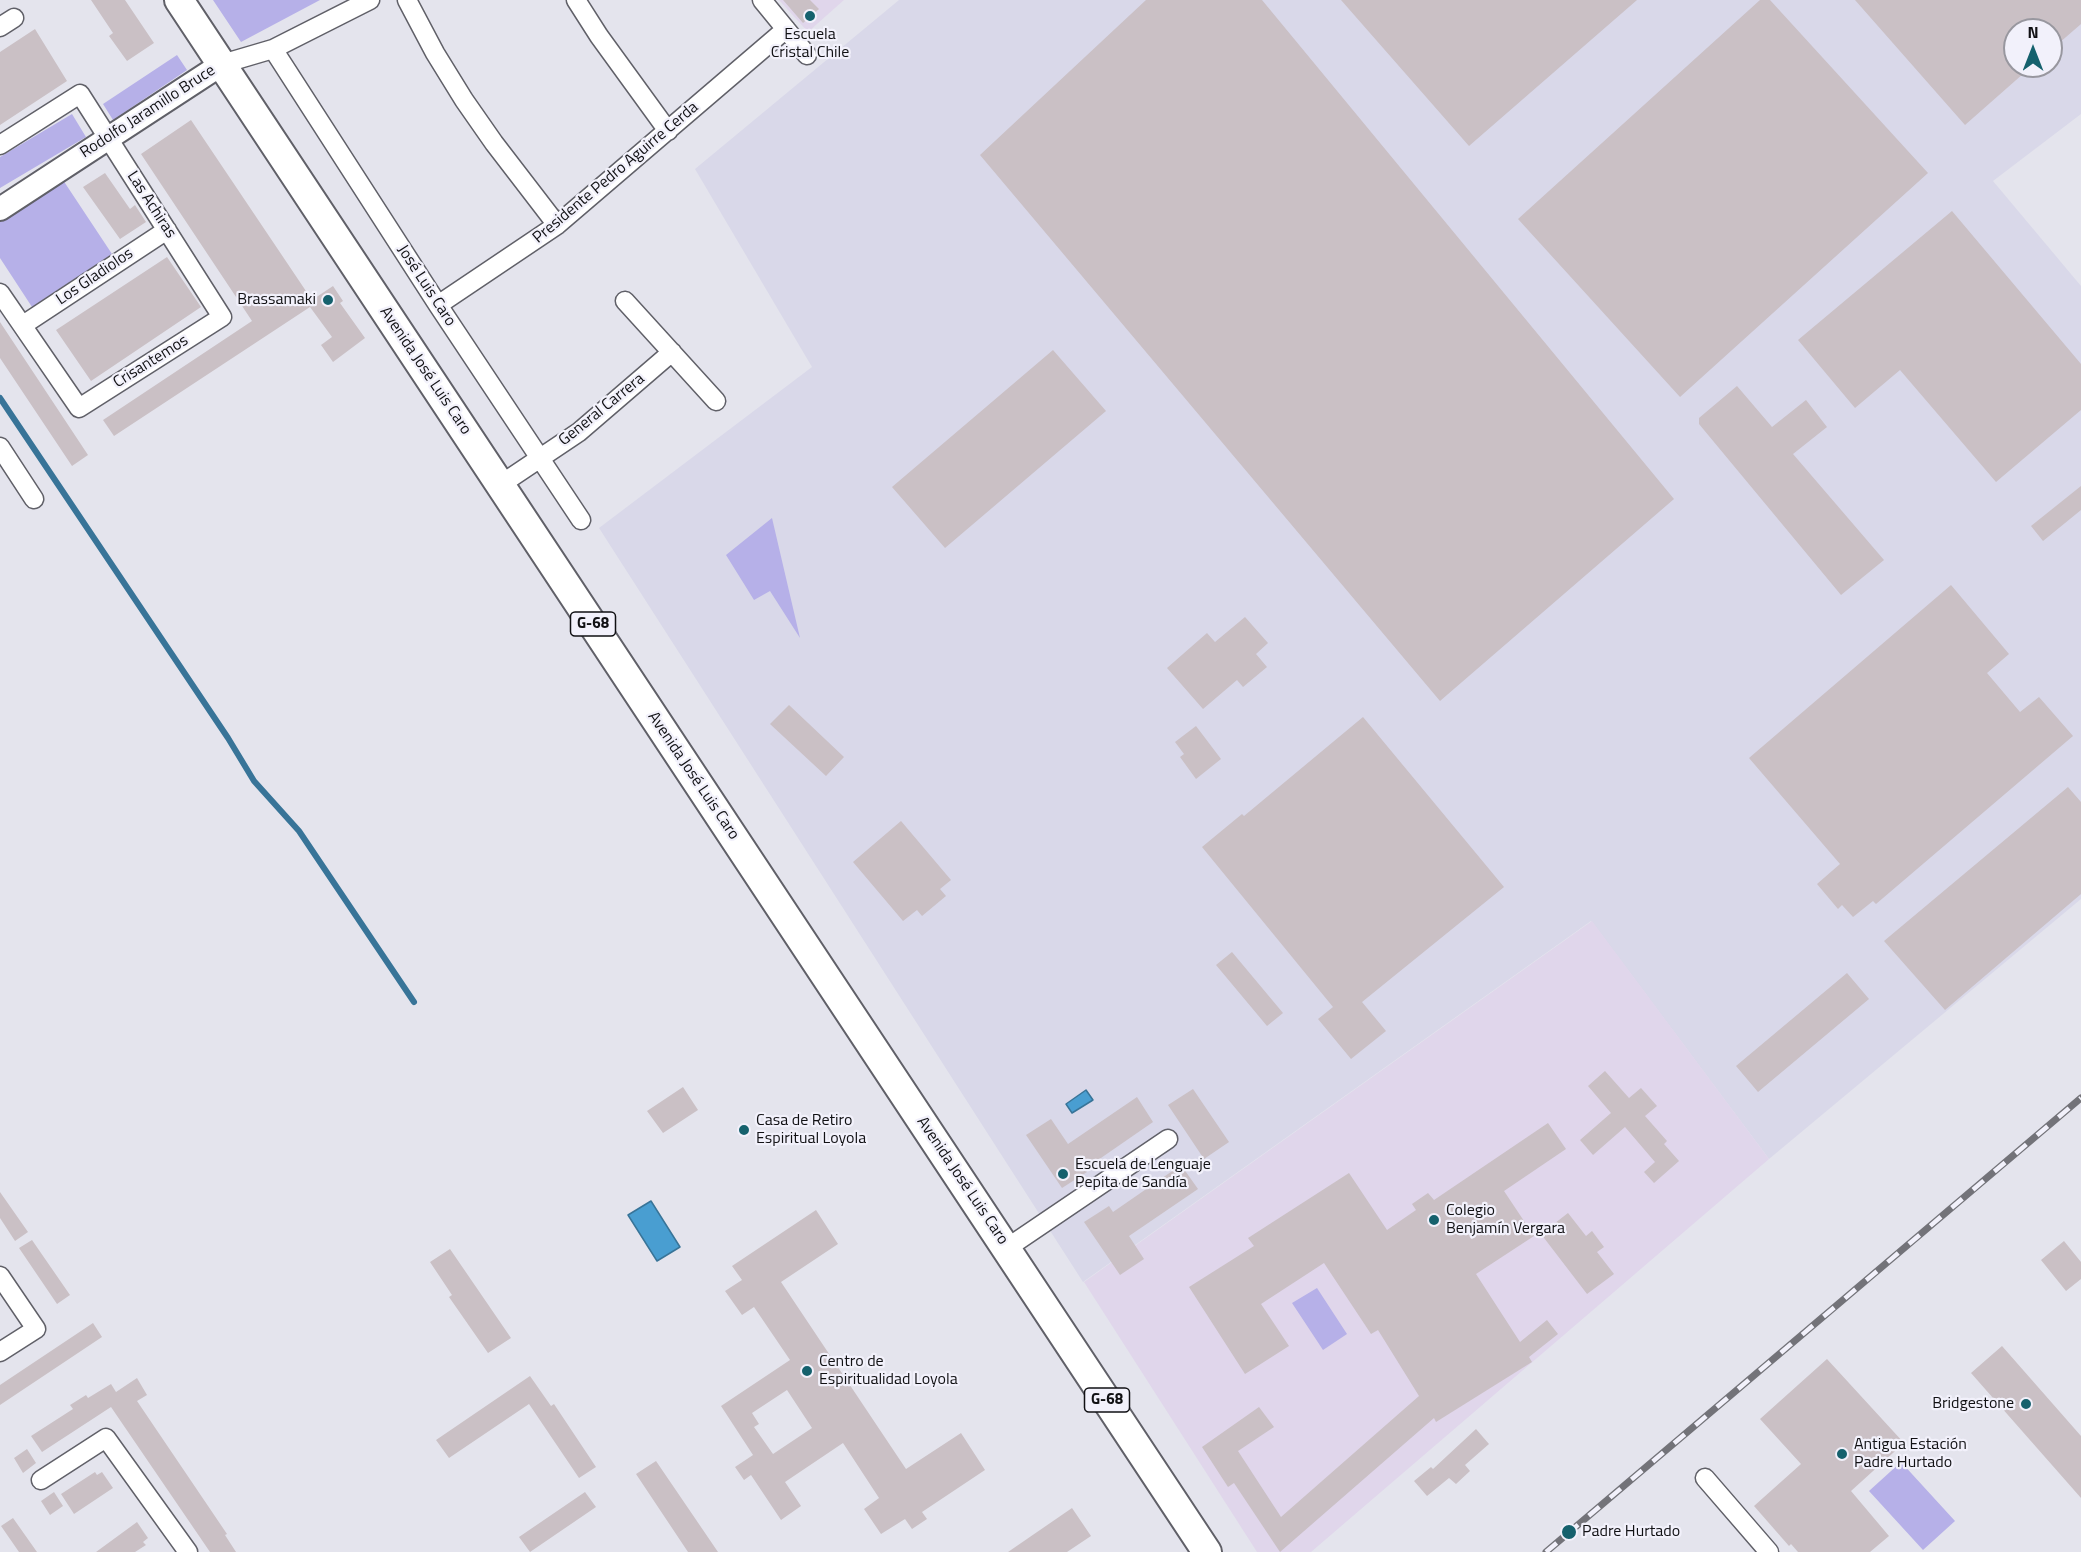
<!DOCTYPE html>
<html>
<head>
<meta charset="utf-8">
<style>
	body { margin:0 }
	#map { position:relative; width:2081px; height:1552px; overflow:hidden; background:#e4e4ed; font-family:"Titillium Web",sans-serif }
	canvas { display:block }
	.north { position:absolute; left:2003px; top:18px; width:60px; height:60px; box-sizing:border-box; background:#f2f1fb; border:2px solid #98979f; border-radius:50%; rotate:0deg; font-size:16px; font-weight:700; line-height:24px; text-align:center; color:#111114 }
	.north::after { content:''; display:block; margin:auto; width:21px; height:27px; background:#15616d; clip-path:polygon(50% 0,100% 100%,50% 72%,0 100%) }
</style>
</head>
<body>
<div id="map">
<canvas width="2081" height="1552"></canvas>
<div class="north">N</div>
</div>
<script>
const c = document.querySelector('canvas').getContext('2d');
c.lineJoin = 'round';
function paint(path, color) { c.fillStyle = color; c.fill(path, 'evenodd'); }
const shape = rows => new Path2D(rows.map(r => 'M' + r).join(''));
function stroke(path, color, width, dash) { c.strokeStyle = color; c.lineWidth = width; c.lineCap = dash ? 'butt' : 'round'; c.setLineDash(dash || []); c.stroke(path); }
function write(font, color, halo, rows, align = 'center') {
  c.font = font + ' "Titillium Web",sans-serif'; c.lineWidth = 4.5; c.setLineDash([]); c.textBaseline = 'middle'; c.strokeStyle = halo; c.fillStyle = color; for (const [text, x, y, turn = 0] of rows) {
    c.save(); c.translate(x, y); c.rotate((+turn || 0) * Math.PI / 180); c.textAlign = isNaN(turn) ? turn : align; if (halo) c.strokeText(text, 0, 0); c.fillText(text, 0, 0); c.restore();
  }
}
const built = shape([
	[899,0,2081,0,2081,114,1993,181,2081,286,2081,899,1769,1159,1591,921,1083,1282,599,528,812,367,695,169],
	[2015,30,2051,30,2051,66,2015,66]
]);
const education = shape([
	[779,0,844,0,808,32],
	[1592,921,1769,1159,1311,1552,1257,1552,1084,1282]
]);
const green = shape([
	[213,0,320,0,241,42],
	[177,55,187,70,113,120,103,104],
	[72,114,86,137,0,188,0,157],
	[61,177,112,254,32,307,0,258,0,216],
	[772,518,800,638,770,591,754,600,726,555],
	[1317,1288,1347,1334,1323,1350,1292,1303],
	[1901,1462,1955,1521,1923,1550,1869,1491]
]);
const water = shape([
	[1086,1090,1093,1100,1072,1113,1066,1104,1086,1090],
	[651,1201,680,1247,657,1261,628,1215,651,1201]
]);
const stream = shape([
	[0,398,228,738,254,781,299,831,414,1002]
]);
const building = shape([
	[91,0,125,0,154,43,127,61,109,36,113,33],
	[783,0,810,0,819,9,803,23],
	[1146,0,1262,0,1674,499,1440,701,980,155],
	[1341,0,1637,0,1469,146],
	[1760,0,1770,0,1928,173,1680,397,1518,219],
	[1855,0,2081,0,2081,24,2051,50,2051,30,2015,30,2015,66,2032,66,1965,125],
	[35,29,67,81,0,125,0,52],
	[191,120,312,300,333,286,343,301,340,303,365,338,333,362,321,345,332,337,310,307,114,436,103,420,252,321,141,154],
	[105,173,130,209,135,205,146,222,120,239,83,187],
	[1952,211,2081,364,2081,410,1996,482,1900,370,1855,408,1798,340],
	[167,257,201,307,91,381,56,330],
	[0,322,88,455,72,466,0,358],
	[1053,350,1106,411,945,548,892,487],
	[1737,386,1772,427,1806,400,1827,427,1793,454,1884,560,1841,595,1699,424,1699,418],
	[2081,486,2081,510,2043,541,2031,526],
	[1951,585,2009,654,1987,673,2020,712,2039,697,2073,736,1876,904,1873,901,1853,917,1842,905,1838,909,1817,884,1840,864,1749,758],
	[1245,617,1268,643,1256,654,1267,667,1243,687,1237,680,1203,709,1167,668,1207,633,1215,642],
	[789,705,844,757,826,776,770,724],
	[1363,717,1504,887,1362,1002,1386,1031,1351,1059,1318,1019,1333,1007,1202,847,1242,814,1244,816],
	[1196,726,1221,759,1196,779,1180,757,1184,754,1175,742],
	[2068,787,2081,802,2081,894,1945,1010,1884,941],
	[901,821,951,880,940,889,946,896,922,916,917,910,903,921,853,862],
	[1232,952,1283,1013,1267,1026,1216,965],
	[1847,973,1869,999,1758,1092,1736,1066],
	[1605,1071,1629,1098,1641,1088,1657,1106,1645,1116,1667,1141,1664,1144,1679,1161,1654,1183,1644,1172,1655,1162,1625,1127,1593,1155,1580,1140,1611,1113,1588,1086],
	[683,1087,698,1110,663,1133,647,1111],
	[1193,1089,1229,1142,1204,1159,1168,1105],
	[1137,1097,1153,1122,1085,1169,1087,1172,1062,1188,1026,1135,1051,1119,1068,1144],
	[1548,1123,1566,1149,1504,1191,1534,1236,1476,1274,1520,1342,1547,1320,1558,1334,1529,1357,1532,1362,1436,1422,1434,1418,1280,1552,1234,1483,1228,1487,1202,1447,1259,1407,1274,1427,1238,1451,1281,1517,1419,1396,1378,1330,1371,1334,1324,1263,1261,1304,1289,1346,1245,1374,1189,1287,1254,1246,1248,1238,1349,1173,1387,1230,1416,1210,1412,1204,1428,1193,1434,1200],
	[1181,1165,1198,1189,1129,1236,1144,1259,1120,1275,1084,1222,1109,1206,1113,1212],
	[0,1192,28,1232,15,1241,0,1218],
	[816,1210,838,1244,781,1282,906,1469,961,1433,985,1470,922,1512,927,1519,912,1529,905,1519,881,1534,864,1509,879,1498,843,1443,785,1482,801,1506,781,1520,751,1475,744,1480,735,1467,753,1455,721,1406,790,1360,754,1307,742,1315,725,1291,742,1280,732,1266],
	[787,1390,812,1428,773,1454,754,1427,759,1424,752,1413],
	[1568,1213,1586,1236,1592,1231,1604,1247,1597,1252,1614,1274,1587,1294,1541,1234],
	[32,1240,70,1295,57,1304,19,1248],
	[2064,1241,2081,1262,2081,1279,2066,1291,2041,1260],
	[450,1249,511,1338,488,1353,449,1297,452,1295,430,1262],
	[93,1323,102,1337,0,1405,0,1385],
	[2002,1346,2081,1436,2081,1498,1971,1373],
	[1827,1359,1904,1443,1851,1491,1889,1536,1870,1552,1798,1552,1791,1544,1789,1546,1754,1506,1801,1464,1760,1419],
	[530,1376,551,1406,554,1404,596,1467,579,1478,529,1404,449,1458,436,1440],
	[137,1378,147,1395,137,1401,227,1534,225,1535,236,1552,210,1552,111,1407,42,1452,31,1436,73,1409,70,1405,86,1395,88,1398,111,1384,116,1392],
	[1476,1429,1489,1444,1465,1465,1470,1471,1456,1484,1449,1478,1427,1496,1414,1481,1431,1467,1433,1469],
	[27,1449,36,1463,23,1473,14,1458],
	[656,1461,718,1552,688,1552,636,1474],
	[95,1472,97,1475,102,1472,113,1488,74,1514,61,1494],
	[54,1492,63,1506,50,1515,41,1501],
	[585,1492,596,1507,530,1552,519,1537],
	[1072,1508,1091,1536,1067,1552,1008,1552],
	[13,1518,37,1552,19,1552,1,1526],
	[137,1522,148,1538,143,1542,146,1545,135,1552,96,1552]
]);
const minor = shape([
	[407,0,435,53,464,100,494,143,557,225],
	[576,0,599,36,668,131],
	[762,0,807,55],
	[0,27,14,18],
	[273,49,438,305,581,520],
	[222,64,273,49,370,0],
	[0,145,80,94,222,317,79,408,0,293],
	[625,301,716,401],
	[438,305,557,225,786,29],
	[23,325,167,230],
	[0,447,34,499],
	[500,485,579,432,672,352],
	[1007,1248,1168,1139],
	[0,1276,36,1329,0,1352],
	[1705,1478,1769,1552],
	[41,1480,106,1438,188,1552]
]);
const tertiary = shape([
	[0,209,222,64]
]);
const primary = shape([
	[179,0,1207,1552]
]);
const rail = shape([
	[1546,1552,2081,1098]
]);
const markers = [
	[810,16,6,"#15616d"],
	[328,300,6,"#15616d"],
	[744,1130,6,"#15616d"],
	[1063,1174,6,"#15616d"],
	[1434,1220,6,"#15616d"],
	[807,1371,6,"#15616d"],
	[2026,1404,6,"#15616d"],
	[1842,1454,6,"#15616d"],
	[1569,1532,8,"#15616d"]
];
const shields = [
	[593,624,45],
	[1107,1400,45]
];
const shieldNames = [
	["G-68",593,624],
	["G-68",1107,1400]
];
const poiNames = [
	["Escuela",810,35,"center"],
	["Cristal Chile",810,53,"center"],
	["Brassamaki",316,300,"right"],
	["Casa de Retiro",756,1121],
	["Espiritual Loyola",756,1139],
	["Escuela de Lenguaje",1075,1165],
	["Pepita de Sandía",1075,1183],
	["Colegio",1446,1211],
	["Benjamín Vergara",1446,1229],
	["Centro de",819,1362],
	["Espiritualidad Loyola",819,1380],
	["Bridgestone",2014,1404,"right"],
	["Antigua Estación",1854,1445],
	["Padre Hurtado",1854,1463],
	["Padre Hurtado",1582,1532]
];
const streetNames = [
	["Rodolfo Jaramillo Bruce",148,112,-33],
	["Presidente Pedro Aguirre Cerda",616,173,-40],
	["Las Achiras",151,205,57],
	["Los Gladiolos",95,277,-34],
	["José Luis Caro",426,286,57],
	["Crisantemos",151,362,-32],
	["Avenida José Luis Caro",425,371,56],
	["General Carrera",602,410,-39],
	["Avenida José Luis Caro",693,776,56],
	["Avenida José Luis Caro",962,1181,56]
];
paint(built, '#d9d8e9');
paint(education, '#e0d6eb');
paint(green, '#b6b0e8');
paint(water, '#499ed1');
stroke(water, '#387498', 1.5);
stroke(stream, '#387498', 6);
paint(building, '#cac0c5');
stroke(minor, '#606068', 21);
stroke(tertiary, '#606068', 26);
stroke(primary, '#606068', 32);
stroke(minor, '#fff', 18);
stroke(tertiary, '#fff', 22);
stroke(primary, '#fff', 28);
stroke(rail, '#737379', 7);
stroke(rail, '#f2f1fb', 4.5, [14]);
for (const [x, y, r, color] of markers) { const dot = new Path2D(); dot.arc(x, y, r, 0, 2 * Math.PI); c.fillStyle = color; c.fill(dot); stroke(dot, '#f2f1fb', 2); }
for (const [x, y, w] of shields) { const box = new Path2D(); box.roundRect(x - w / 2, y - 12, w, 24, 4.5); c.fillStyle = '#f2f1fb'; c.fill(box); stroke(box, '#111114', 1.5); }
write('bold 15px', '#111114', null, shieldNames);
write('16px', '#111114', '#f2f1fb', poiNames, 'left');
write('16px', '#111114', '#f2f1fb', streetNames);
</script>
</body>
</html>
